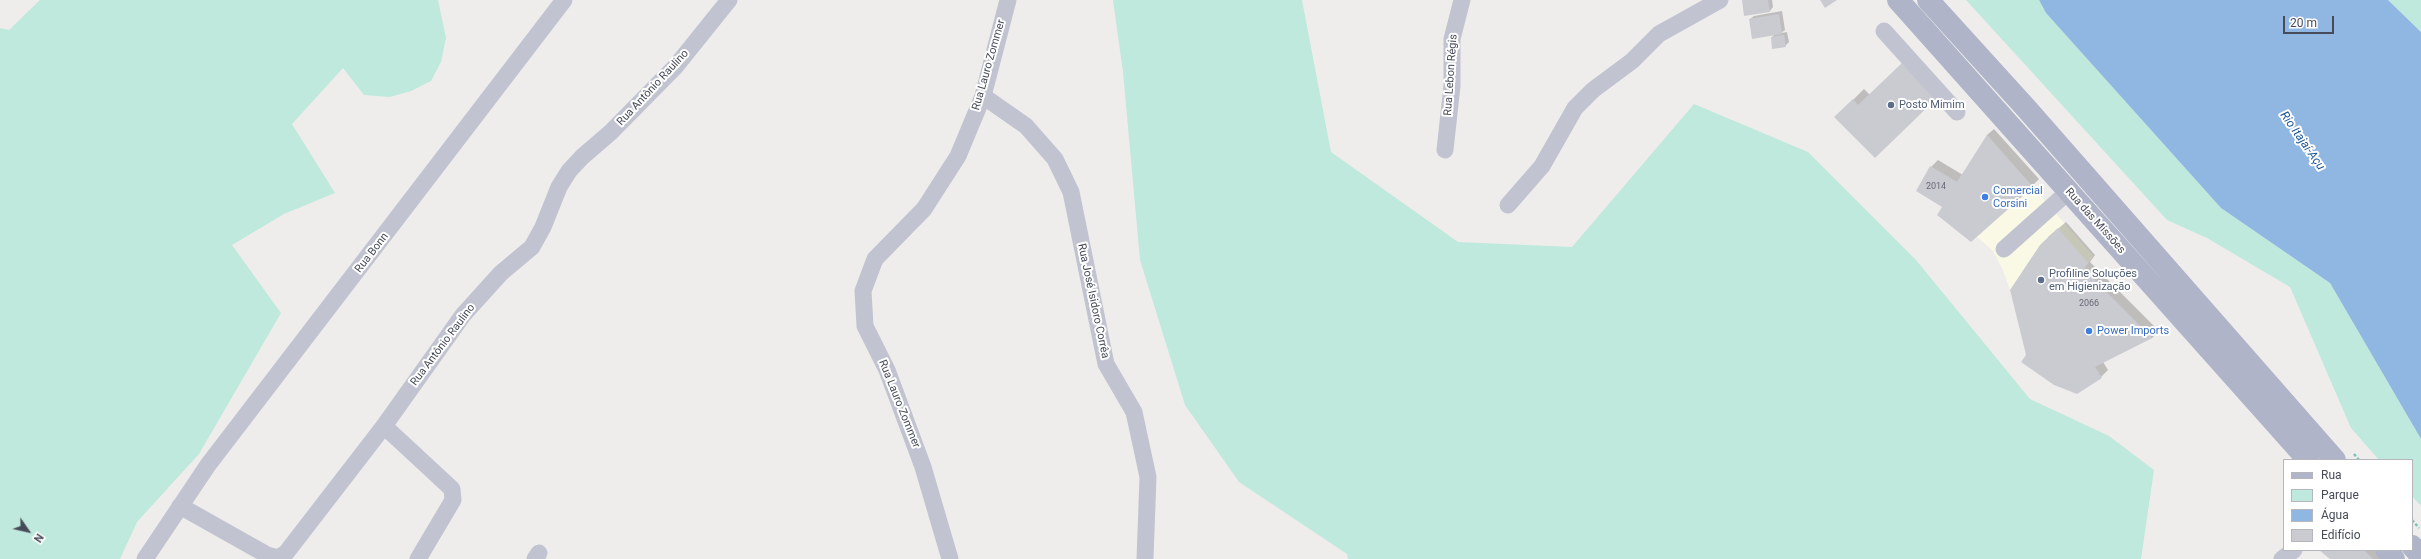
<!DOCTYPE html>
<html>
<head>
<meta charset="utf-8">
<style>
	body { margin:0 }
	#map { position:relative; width:2421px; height:559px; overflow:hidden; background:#efedec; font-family:Roboto,sans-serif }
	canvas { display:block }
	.legend { position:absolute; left:2283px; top:459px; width:130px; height:92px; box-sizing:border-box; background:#fff; border:1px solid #b5b7bc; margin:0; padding:5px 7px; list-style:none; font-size:12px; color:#474a58 }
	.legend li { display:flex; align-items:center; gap:8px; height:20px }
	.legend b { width:20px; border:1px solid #b5b7bc }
	.north { position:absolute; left:8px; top:511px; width:40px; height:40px; -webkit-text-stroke:3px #fff; paint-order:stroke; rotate:124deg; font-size:11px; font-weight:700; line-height:16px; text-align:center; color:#474a58 }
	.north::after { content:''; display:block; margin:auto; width:14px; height:18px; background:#474a58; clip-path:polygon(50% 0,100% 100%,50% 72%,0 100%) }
	.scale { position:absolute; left:2283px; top:16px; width:51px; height:18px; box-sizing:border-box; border:2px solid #474a58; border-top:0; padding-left:5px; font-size:12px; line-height:14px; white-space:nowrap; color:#474a58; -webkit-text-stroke:3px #fff; paint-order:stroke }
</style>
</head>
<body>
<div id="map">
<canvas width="2421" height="559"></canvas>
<ul class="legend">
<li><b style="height:5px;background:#afb4c9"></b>Rua</li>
<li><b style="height:11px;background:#bee9dc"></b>Parque</li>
<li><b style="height:11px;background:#90b7e2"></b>Água</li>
<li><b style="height:11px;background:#cacbd1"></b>Edifício</li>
</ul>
<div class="north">N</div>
<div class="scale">20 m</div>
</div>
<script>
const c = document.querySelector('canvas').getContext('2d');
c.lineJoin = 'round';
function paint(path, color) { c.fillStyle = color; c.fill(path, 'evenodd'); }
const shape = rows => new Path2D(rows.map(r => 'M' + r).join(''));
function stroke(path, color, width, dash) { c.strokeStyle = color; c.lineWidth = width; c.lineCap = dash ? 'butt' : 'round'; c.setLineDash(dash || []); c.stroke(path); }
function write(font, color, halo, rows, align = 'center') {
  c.font = font + ' Roboto,sans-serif'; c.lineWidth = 4; c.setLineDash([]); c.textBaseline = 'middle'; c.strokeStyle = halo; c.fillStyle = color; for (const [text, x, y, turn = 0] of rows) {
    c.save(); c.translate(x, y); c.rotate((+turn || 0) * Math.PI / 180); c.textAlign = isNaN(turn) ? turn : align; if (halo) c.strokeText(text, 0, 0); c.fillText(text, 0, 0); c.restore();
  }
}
const commercial = shape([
	[2033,187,2093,256,2026,355,2010,290,2003,270,1993,251,1977,237]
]);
const green = shape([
	[40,0,438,0,446,38,441,62,431,81,411,91,390,97,364,95,343,68,292,124,335,193,284,214,232,245,281,313,199,454,137,522,120,559,0,559,0,28,9,30],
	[1113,0,1302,0,1331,152,1458,242,1572,247,1694,104,1808,152,1916,260,2030,399,2109,436,2154,470,2141,559,1348,559,1347,554,1239,482,1185,405,1140,260,1123,72],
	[1966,0,2039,0,2046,13,2221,208,2330,283,2421,439,2421,506,2412,496,2412,460,2379,460,2351,428,2290,287,2207,238,2167,220],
	[2388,0,2421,0,2421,32]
]);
const water = shape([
	[2039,0,2388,0,2421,32,2421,439,2330,283,2221,208,2046,13]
]);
const shadow = shape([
	[1743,0,1772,0,1773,7,1770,11],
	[1782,11,1785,30,1781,33,1787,32,1789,42,1785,46,1772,37,1775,34,1750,19,1754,16],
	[1864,89,1870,95,1875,157,1836,117],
	[1994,129,2039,179,2032,186,1944,207,1931,167,1938,160,1963,175,1987,135],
	[2066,222,2095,255,2090,262,2159,331,2152,338,2103,362,2108,370,2101,377,2027,355,2048,237],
	[2320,550,2378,550,2387,559,2332,559]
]);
const building = shape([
	[1742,0,1768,0,1770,12,1744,16],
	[1820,0,1837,0,1825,8],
	[1779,14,1782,34,1752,39,1749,19],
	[1784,35,1786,47,1772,49,1771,37],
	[1902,63,1936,99,1875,158,1834,117,1853,99,1858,105],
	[1987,135,2033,187,1971,242,1937,215,1942,207,1916,191,1930,166,1957,182],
	[2058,228,2088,263,2084,269,2152,338,2095,367,2102,378,2077,394,2054,385,2021,362,2026,355,2010,290,2040,245],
	[2319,550,2364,550,2373,559,2330,559]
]);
const path = shape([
	[2354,454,2359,460],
	[2412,520,2419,528]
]);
const minor = shape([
	[1884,31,1957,112],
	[983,96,1026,126,1055,159,1071,192,1106,364,1134,412,1148,477,1145,559],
	[1445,150,1452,86,1452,39,1462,0],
	[1508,205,1542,166,1575,108,1593,90,1632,61,1659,34,1720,0],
	[2004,249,2069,191],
	[384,426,452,489,453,500,418,559],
	[180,506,267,555,278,558,286,553,384,426,463,315,501,273,532,247,543,227,559,187,569,171,582,157,611,132,676,66,729,0],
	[145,559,208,465,564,0],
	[535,559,539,553],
	[950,559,923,467,887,370,865,326,863,291,875,259,924,209,958,156,983,96,1008,0],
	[2282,559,2294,550]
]);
const major = shape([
	[1898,0,2308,460],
	[1928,0,2026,108,2335,460],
	[2412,546,2421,556],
	[2386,550,2394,559]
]);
const markers = [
	[1891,105,4,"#5c6f8a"],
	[1985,197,4,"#3f7fe0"],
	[2041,280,4,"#5c6f8a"],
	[2089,331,4,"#3f7fe0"]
];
const numberNames = [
	["2014",1936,187],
	["2066",2089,304]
];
const streetNames = [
	["Rua Lauro Zommer",989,65,-74],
	["Rua Lebon Régis",1451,75,-86],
	["Rua Antônio Raulino",653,88,-47],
	["Rua das Missões",2095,221,48],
	["Rua Bonn",372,253,-52],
	["Rua José Isidoro Corrêa",1093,301,78],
	["Rua Antônio Raulino",443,345,-53],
	["Rua Lauro Zommer",899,404,68]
];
const serviceNames = [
	["Posto Mimim",1899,105],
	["Profiline Soluções",2049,274],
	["em Higienização",2049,287]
];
const shopNames = [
	["Comercial",1993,191],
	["Corsini",1993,204],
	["Power Imports",2097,331]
];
const waterNames = [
	["Rio Itajaí-Açu",2302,141,55]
];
paint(commercial, '#f9f9e6');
paint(green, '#bee9dc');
paint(water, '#90b7e2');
paint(shadow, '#0003');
paint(building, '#cacbd1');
stroke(path, '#7ac3b6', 2.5, [3, 2]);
stroke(minor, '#c1c4d0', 17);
stroke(major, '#afb4c9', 22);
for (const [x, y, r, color] of markers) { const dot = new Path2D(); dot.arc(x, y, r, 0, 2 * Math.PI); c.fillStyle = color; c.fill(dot); stroke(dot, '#fff', 1.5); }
write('9px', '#686a76', null, numberNames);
write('11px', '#474a58', '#fff', streetNames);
write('11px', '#4e5e75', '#fff', serviceNames, 'left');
write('11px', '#366cbe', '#fff', shopNames, 'left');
write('italic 12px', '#1b5697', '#fff', waterNames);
</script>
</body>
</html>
